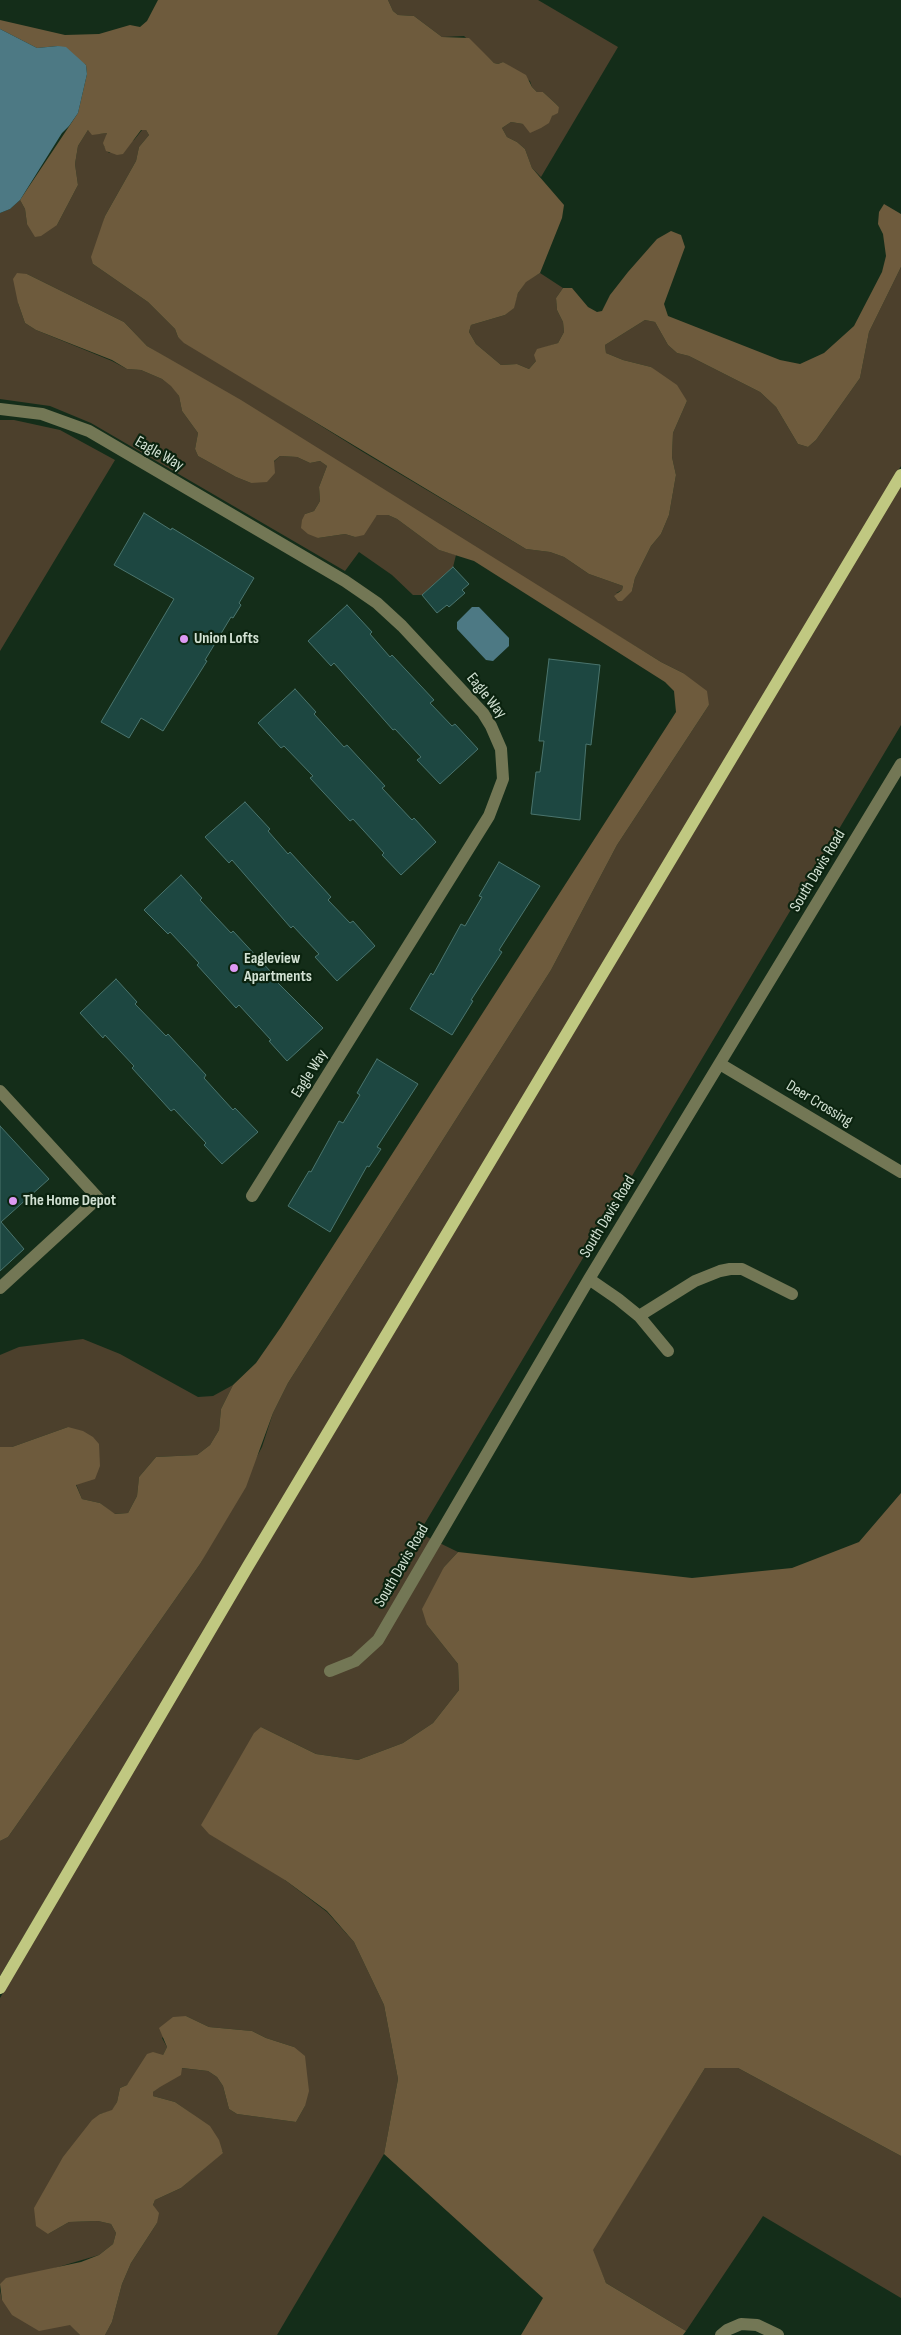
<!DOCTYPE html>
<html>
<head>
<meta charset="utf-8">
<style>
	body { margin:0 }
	canvas { display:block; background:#142d19 }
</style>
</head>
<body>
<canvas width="901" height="2335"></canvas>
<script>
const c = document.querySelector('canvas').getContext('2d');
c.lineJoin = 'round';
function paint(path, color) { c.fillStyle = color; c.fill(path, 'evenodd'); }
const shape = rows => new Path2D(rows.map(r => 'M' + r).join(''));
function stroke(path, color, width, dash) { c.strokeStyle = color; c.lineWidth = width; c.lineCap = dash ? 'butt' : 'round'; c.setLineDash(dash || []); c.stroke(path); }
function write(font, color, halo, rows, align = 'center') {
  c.font = font + ' "Sofia Sans Condensed",sans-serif'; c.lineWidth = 4.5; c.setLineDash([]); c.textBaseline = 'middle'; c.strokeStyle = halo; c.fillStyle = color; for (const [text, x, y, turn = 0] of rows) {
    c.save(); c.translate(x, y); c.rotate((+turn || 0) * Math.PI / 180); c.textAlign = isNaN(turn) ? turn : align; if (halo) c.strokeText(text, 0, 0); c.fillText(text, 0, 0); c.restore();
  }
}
const green = shape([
	[388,0,538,0,618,47,541,177,532,168,525,149,517,142,507,137,502,128,511,122,523,124,552,116,559,107,555,103,543,92,537,92,532,87,530,81,503,62,498,64,494,63,464,36,442,37,414,16,398,15,393,11],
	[88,130,98,134,107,133,104,146,109,153,134,140,142,130,146,130,149,135,139,147,136,161,105,216,93,264,148,302,175,329,178,337,363,452,526,549,550,552,564,557,589,574,623,586,622,590,616,593,632,591,635,578,651,546,661,534,669,515,676,475,672,457,673,433,687,401,651,367,623,360,606,353,605,345,645,320,655,322,668,345,677,353,689,356,760,392,776,407,798,444,808,447,816,440,860,378,869,332,901,267,901,466,0,1976,0,1841,8,1837,200,1564,262,1447,273,1413,288,1383,551,970,617,845,709,705,683,673,661,662,147,346,124,322,27,274,18,303,25,323,36,330,112,361,127,369,141,370,162,379,172,386,179,396,182,411,198,433,195,449,198,456,236,477,251,483,280,456,297,457,310,463,320,461,327,466,319,487,320,501,314,511,305,514,318,538,345,534,355,537,377,515,388,515,397,519,439,550,456,555,453,567,422,595,413,595,392,575,359,552,345,571,91,423,50,406,0,399,0,213,10,209,20,200,25,209,27,224,57,225,78,185,75,164,78,146],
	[540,273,563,288,556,298,557,310,563,322,564,332,558,343,537,350,536,361,529,369,517,364,501,365,476,344,469,332,471,325,505,315,513,308,518,293,526,281],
	[0,420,14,420,60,430,115,460,0,651],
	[901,484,901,725,419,1533,458,1552,444,1567,427,1625,458,1664,459,1690,433,1723,403,1743,358,1760,316,1754,261,1727,285,1880,327,1912,354,1942,384,2005,398,2079,384,2154,277,2335,105,2335,112,2322,122,2284,131,2263,157,2223,153,2205,155,2200,181,2188,223,2152,192,2114,175,2102,153,2096,153,2092,181,2068,208,2071,217,2077,223,2086,229,2109,237,2114,296,2122,305,2106,294,2047,266,2038,252,2031,209,2027,186,2016,162,2038,167,2047,163,2055,127,2085,120,2088,117,2102,112,2111,100,2114,48,2234,69,2222,98,2221,111,2224,116,2233,113,2244,99,2255,0,2284,0,1998,222,1620],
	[83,1339,120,1354,198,1397,213,1396,233,1385,221,1409,219,1430,210,1445,197,1455,156,1457,139,1477,137,1496,128,1513,114,1514,100,1503,82,1499,76,1484,68,1427,12,1447,0,1447,0,1355,19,1347],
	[705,2068,738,2068,901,2156,901,2298,763,2216,686,2331,606,2283,592,2250],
	[0,2290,2,2300,70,2324,80,2335,0,2335]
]);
const forest = shape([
	[158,0,388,0,393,11,398,15,414,16,442,37,469,38,494,63,498,64,503,62,526,75,532,87,537,92,543,92,555,103,559,107,558,113,552,116,549,123,541,128,530,133,523,124,511,122,502,128,507,137,517,142,525,149,532,168,564,205,562,218,540,273,526,282,518,293,514,308,505,315,471,325,469,332,476,344,501,365,517,364,529,369,536,361,534,355,537,349,558,343,564,332,563,322,557,310,556,298,563,288,572,288,588,307,597,312,602,311,610,295,628,272,657,239,671,231,681,235,685,247,664,304,668,316,780,360,800,364,824,353,854,326,882,272,886,256,883,234,878,224,879,212,884,204,901,214,901,267,869,332,860,378,816,440,808,447,798,444,776,407,760,392,689,356,677,353,668,345,655,322,645,320,605,345,606,353,623,360,651,367,677,385,687,401,673,433,672,457,676,475,669,515,661,534,651,546,635,578,632,591,622,601,618,601,614,596,622,590,623,586,589,574,564,557,550,552,526,549,184,343,178,337,175,329,148,302,93,264,91,257,105,216,136,161,139,147,149,135,146,130,141,130,123,154,117,155,106,151,103,143,107,133,92,135,88,130,78,146,75,164,78,185,57,225,41,236,35,237,27,224,25,209,20,200,78,113,87,74,86,65,58,46,37,48,0,29,0,20,65,35,99,34,130,25,140,27,147,21],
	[17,273,27,274,124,322,147,346,241,400,661,662,683,673,707,691,709,705,617,845,551,970,288,1383,273,1413,246,1487,200,1564,8,1837,0,1841,0,1447,12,1447,68,1427,83,1431,93,1437,99,1444,100,1466,95,1479,76,1485,82,1499,100,1503,115,1514,128,1513,137,1496,139,1477,156,1457,197,1455,210,1445,219,1430,221,1409,233,1385,256,1363,281,1327,676,712,674,691,665,682,474,561,439,550,397,519,388,515,377,515,364,535,355,537,345,534,318,538,308,534,301,528,302,520,305,514,314,511,320,501,319,487,327,466,320,461,310,463,297,457,280,456,274,461,275,473,267,482,251,483,236,477,198,456,195,449,198,433,182,411,179,396,171,386,162,379,141,370,127,369,112,360,36,330,25,323,18,303,13,279],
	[901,1493,901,2156,738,2068,705,2068,593,2250,606,2283,686,2331,683,2335,521,2335,543,2298,384,2154,398,2079,384,2005,354,1942,327,1911,285,1880,209,1834,201,1825,254,1733,261,1727,316,1754,358,1760,403,1743,433,1723,459,1690,458,1664,427,1625,422,1609,444,1567,458,1552,692,1578,792,1568,859,1542],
	[186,2016,209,2027,252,2031,266,2038,294,2047,305,2056,309,2091,305,2106,296,2122,237,2114,229,2109,223,2086,217,2077,208,2071,182,2068,181,2075,160,2087,153,2092,153,2096,175,2102,210,2126,219,2140,223,2153,181,2188,155,2200,153,2205,159,2213,157,2223,131,2263,122,2284,112,2322,105,2335,80,2335,70,2325,39,2331,12,2315,2,2300,0,2284,6,2278,81,2262,99,2255,113,2244,116,2233,111,2224,98,2221,69,2222,48,2234,36,2226,34,2208,63,2157,92,2120,100,2114,112,2110,117,2102,120,2088,127,2085,147,2054,153,2052,163,2055,167,2047,159,2028,173,2017]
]);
const water = shape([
	[0,29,37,48,58,46,66,47,86,65,87,74,78,113,69,126,62,133,20,200,10,209,0,213],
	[472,607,479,607,509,638,509,646,493,661,486,660,457,629,457,622]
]);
const building = shape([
	[144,513,171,530,172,528,254,578,239,603,241,605,233,618,231,617,205,660,207,661,163,731,141,718,129,738,101,722,174,599,114,565,144,513],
	[453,567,469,584,462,590,465,593,449,607,447,605,437,613,422,595,453,567],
	[347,605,372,632,370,634,390,657,392,655,434,700,430,703,452,726,455,724,478,749,440,784,417,760,421,757,395,729,393,730,334,663,331,666,308,641,347,605],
	[549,659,600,665,591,745,586,744,580,820,531,814,536,772,540,772,544,741,539,741,549,659],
	[295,689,316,712,314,714,344,747,347,745,385,786,382,788,412,820,414,818,436,842,401,875,382,855,384,853,353,819,350,821,310,778,313,776,284,746,281,748,258,723,295,689],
	[245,802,270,829,268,831,288,854,290,852,331,897,328,900,350,923,353,921,375,946,337,981,315,957,319,954,293,926,291,928,232,860,229,863,205,837,245,802],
	[499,862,540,886,499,950,502,952,471,1000,473,1001,452,1035,410,1009,431,973,433,975,461,924,465,926,482,897,479,896,499,862],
	[181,875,202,898,200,900,231,933,233,931,271,972,269,974,323,1028,287,1061,269,1041,271,1040,239,1005,236,1008,197,965,199,963,170,932,168,934,144,910,181,875],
	[116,979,137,1002,135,1004,166,1036,168,1034,206,1075,204,1078,233,1110,235,1108,258,1132,222,1164,204,1145,206,1143,174,1109,171,1111,132,1068,134,1066,105,1035,103,1038,80,1013,116,979],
	[377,1059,418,1084,377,1147,381,1149,369,1167,367,1166,330,1232,288,1206,309,1171,311,1172,339,1121,343,1123,360,1095,357,1093,377,1059],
	[0,1126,49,1179,1,1222,24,1249,0,1271,0,1126]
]);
const minor = shape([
	[0,409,42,414,89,431,345,581,377,603,402,626,483,713,491,726,501,749,503,779,489,816,252,1196],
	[720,1064,901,1172],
	[0,1091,98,1198,0,1288],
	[589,1279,618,1299,639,1316,668,1351],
	[639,1316,695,1281,720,1271,730,1269,742,1269,792,1294],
	[330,1671,355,1661,378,1640,589,1279,901,764],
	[721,2335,727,2330,741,2324,757,2325,778,2335]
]);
const major = shape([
	[0,1988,248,1566,901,475]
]);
const markers = [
	[184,639,5,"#dd99f3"],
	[234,968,5,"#dd99f3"],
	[13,1201,5,"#dd99f3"]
];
const streetNames = [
	["Eagle Way",159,454,30],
	["Eagle Way",486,696,51],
	["South Davis Road",818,871,-59],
	["Eagle Way",310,1074,-58],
	["Deer Crossing",819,1104,31],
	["South Davis Road",608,1217,-59],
	["South Davis Road",402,1566,-60]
];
const poiNames = [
	["Union Lofts",194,639],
	["Eagleview",244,959],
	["Apartments",244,977],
	["The Home Depot",23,1201]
];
paint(green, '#4c402c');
paint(forest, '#6e5b3d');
paint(water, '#4d7984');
paint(building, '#1d4741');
stroke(building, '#4a746d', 1);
stroke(minor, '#737755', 12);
stroke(major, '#c0c881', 12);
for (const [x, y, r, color] of markers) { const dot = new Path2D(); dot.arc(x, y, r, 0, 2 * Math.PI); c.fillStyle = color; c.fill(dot); stroke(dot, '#0b230f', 2); }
write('16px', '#d2e1d3', '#0b230f', streetNames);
write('bold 16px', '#d2e1d3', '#0b230f', poiNames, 'left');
</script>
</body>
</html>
